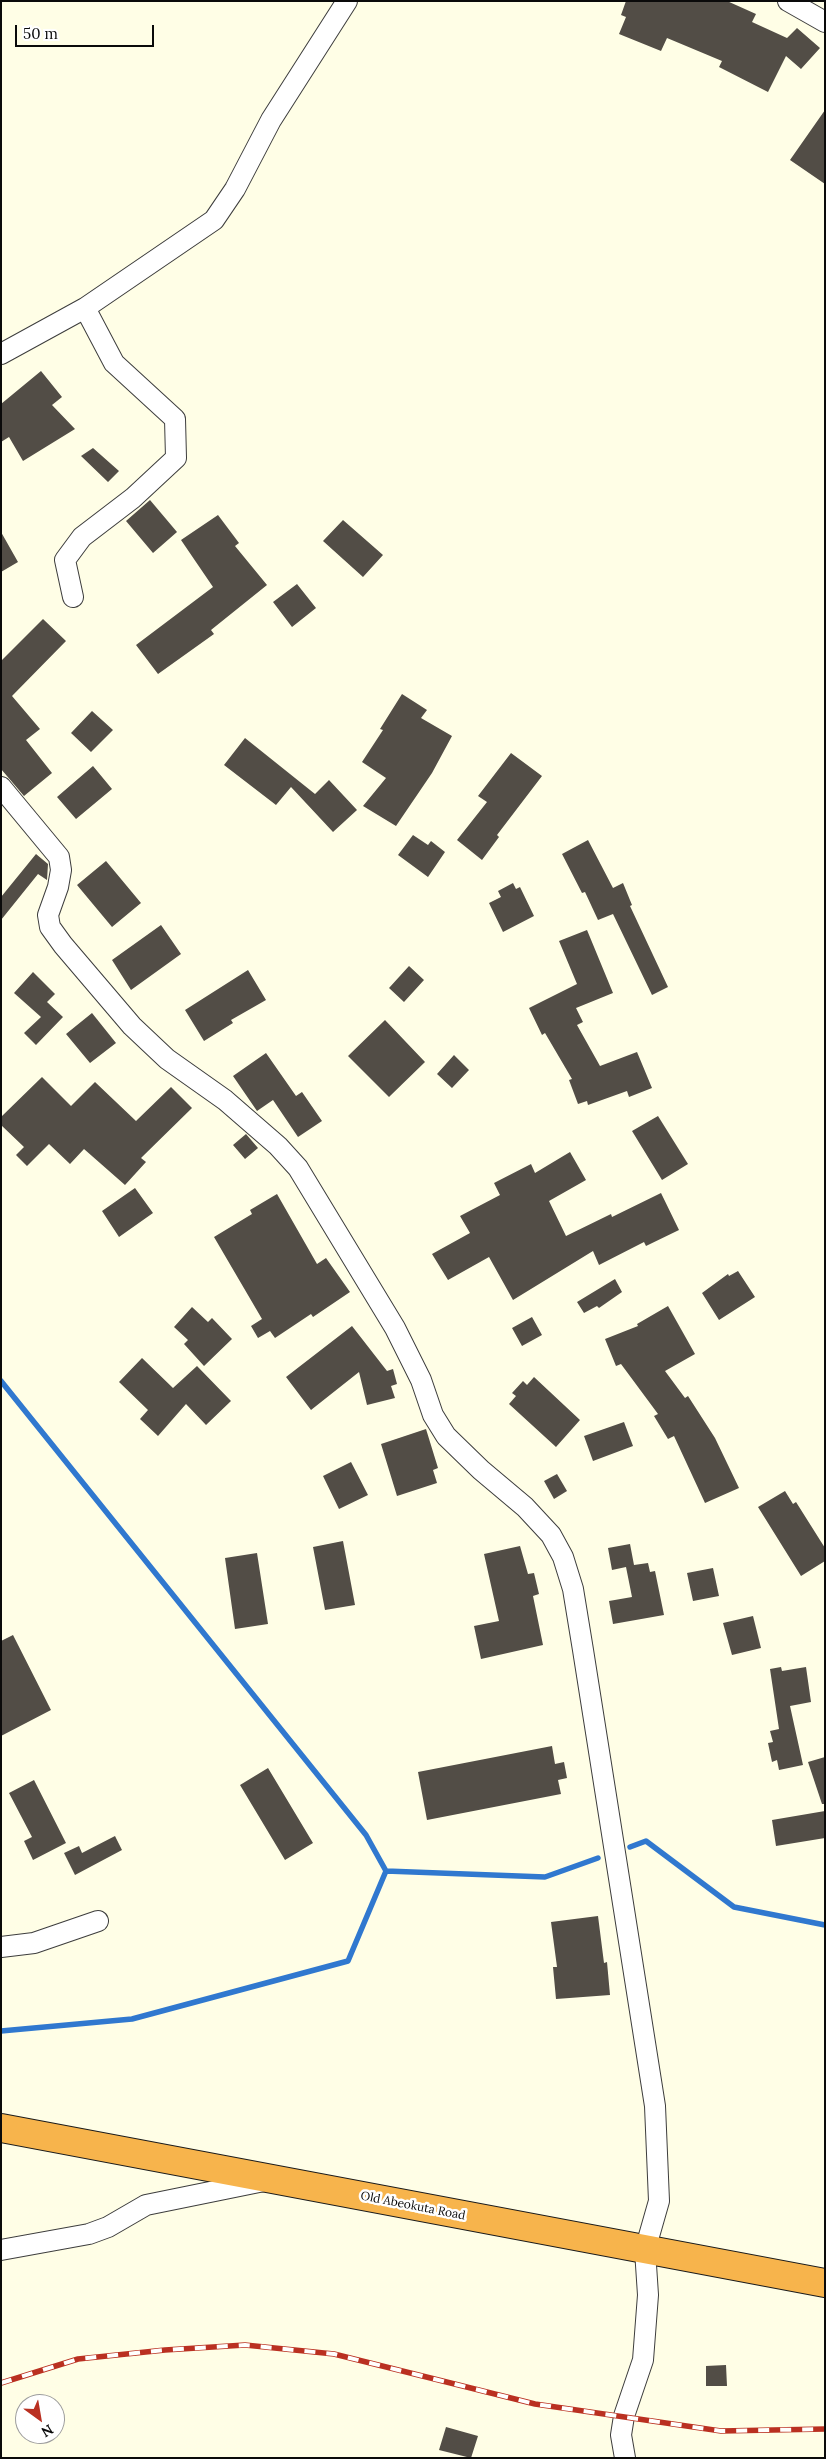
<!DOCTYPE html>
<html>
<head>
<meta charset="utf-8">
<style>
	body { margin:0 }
	#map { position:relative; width:826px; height:2459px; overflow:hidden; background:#fffee6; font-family:Lora,serif }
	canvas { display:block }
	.frame { position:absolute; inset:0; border:2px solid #0a0a0a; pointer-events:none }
	.north { position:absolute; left:15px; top:2394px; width:50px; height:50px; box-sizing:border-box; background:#fff; border:1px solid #9d9d9d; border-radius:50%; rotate:148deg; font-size:14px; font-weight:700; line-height:20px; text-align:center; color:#0a0a0a }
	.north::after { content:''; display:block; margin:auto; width:18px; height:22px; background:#ba3021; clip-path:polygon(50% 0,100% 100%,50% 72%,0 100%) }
	.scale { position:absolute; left:15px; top:25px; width:139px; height:22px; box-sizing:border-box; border:2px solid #0a0a0a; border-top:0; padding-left:6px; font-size:15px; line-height:18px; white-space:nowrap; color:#0a0a0a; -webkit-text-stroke:4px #fff; paint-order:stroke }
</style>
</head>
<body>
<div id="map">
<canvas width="826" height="2459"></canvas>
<div class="frame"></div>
<div class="north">N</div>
<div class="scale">50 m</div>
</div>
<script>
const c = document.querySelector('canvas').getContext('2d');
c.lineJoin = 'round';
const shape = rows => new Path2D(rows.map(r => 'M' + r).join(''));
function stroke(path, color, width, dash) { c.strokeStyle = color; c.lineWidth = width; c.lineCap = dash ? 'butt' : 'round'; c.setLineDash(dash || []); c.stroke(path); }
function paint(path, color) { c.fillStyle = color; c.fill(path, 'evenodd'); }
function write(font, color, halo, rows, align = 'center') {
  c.font = font + ' Lora,serif'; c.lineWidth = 5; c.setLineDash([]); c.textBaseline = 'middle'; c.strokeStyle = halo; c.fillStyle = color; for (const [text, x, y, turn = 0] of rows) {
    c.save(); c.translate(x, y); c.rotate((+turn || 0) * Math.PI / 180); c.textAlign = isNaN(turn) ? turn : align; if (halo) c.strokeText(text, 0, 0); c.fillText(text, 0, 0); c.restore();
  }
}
const stream = shape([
	[1,1381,366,1835,386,1871],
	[630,1847,646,1841,734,1907,825,1925],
	[1,2031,132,2019,348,1961,386,1871,545,1877,598,1858]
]);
const building = shape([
	[626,1,727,1,756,14,752,22,787,38,797,28,820,48,801,69,786,56,768,92,719,67,722,61,667,38,661,51,619,34,626,17,621,15],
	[825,110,825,184,790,160],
	[41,371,62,397,52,405,75,429,23,461,9,437,1,442,1,404],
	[93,448,119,471,108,482,81,456],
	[150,500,177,532,153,553,126,521],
	[218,515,239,543,235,546,267,585,211,630,214,634,158,674,136,645,213,587,181,540],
	[343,520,383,555,363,577,323,541],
	[1,532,18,562,1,572],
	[297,584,316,608,292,627,273,602],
	[43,619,66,641,12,696,40,729,26,740,52,773,24,796,1,769,1,661],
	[402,694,427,710,421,718,452,736,432,773,396,826,363,806,386,778,362,762,383,730,380,729],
	[92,711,113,730,91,752,71,733],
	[245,738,315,794,329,780,357,810,333,832,291,787,276,805,224,765],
	[511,753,542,776,497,835,499,837,482,860,457,840,487,802,478,796],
	[93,766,112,789,76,819,57,797],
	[413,835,428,845,431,841,445,852,428,877,398,855],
	[588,840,613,888,623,883,632,905,630,906,668,987,652,995,613,914,598,920,585,892,582,893,562,854],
	[36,854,48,864,47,880,38,874,1,920,1,897],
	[106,861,141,903,112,927,77,885],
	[513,883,516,889,520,887,534,916,503,932,489,903,501,897,498,891],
	[161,925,181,954,131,990,112,960],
	[587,930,613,993,576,1008,583,1022,577,1025,600,1066,637,1052,652,1088,629,1097,627,1091,588,1105,587,1101,578,1104,569,1080,572,1079,545,1033,542,1035,529,1008,577,984,559,941],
	[409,966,424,980,404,1002,389,988],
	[248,970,266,1000,231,1020,233,1023,204,1041,185,1010],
	[33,972,55,994,47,1002,63,1017,36,1045,24,1033,41,1017,14,993],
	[92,1013,116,1043,90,1063,66,1034],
	[385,1020,425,1062,389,1097,348,1056],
	[266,1053,296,1096,302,1092,322,1121,298,1137,273,1100,257,1111,233,1076],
	[454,1055,469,1070,452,1088,437,1074],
	[42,1077,71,1106,95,1082,136,1121,171,1087,192,1108,141,1158,146,1162,125,1185,84,1149,70,1164,49,1144,27,1166,16,1155,24,1147,1,1125,1,1117],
	[658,1116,688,1164,662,1180,632,1131],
	[246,1134,258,1148,245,1159,233,1145],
	[570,1152,586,1180,549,1201,566,1236,611,1214,612,1217,661,1193,679,1230,646,1246,644,1242,599,1265,593,1251,513,1300,489,1257,448,1280,432,1254,470,1233,460,1216,500,1195,494,1183,531,1164,535,1173],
	[135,1188,153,1213,119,1237,102,1211],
	[277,1194,317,1264,326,1258,350,1292,313,1317,311,1314,275,1338,270,1331,258,1338,251,1326,262,1319,214,1237,252,1214,250,1210],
	[738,1271,755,1297,719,1320,702,1293,728,1274,729,1276],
	[615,1279,622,1292,599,1308,597,1306,584,1313,577,1302],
	[668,1306,695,1354,665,1371,685,1398,688,1396,715,1438,739,1488,705,1503,674,1436,668,1439,654,1416,658,1414,621,1364,616,1366,605,1339,638,1326,637,1324],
	[192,1307,208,1322,212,1318,232,1339,204,1366,184,1344,188,1340,174,1327],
	[532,1317,542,1335,522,1346,512,1328],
	[352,1326,387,1371,393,1369,397,1384,391,1386,395,1398,367,1405,359,1372,311,1410,286,1377],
	[142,1358,173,1388,197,1366,231,1401,206,1425,186,1404,158,1436,140,1419,148,1410,119,1382],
	[534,1377,580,1420,556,1447,509,1404,516,1396,512,1393,523,1381,527,1385],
	[624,1422,633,1446,593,1461,584,1436],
	[426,1429,438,1468,433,1470,437,1483,397,1496,381,1444],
	[351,1462,368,1495,339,1509,323,1476],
	[557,1474,567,1491,554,1499,544,1481],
	[785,1491,793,1504,796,1502,825,1548,825,1561,801,1576,758,1507],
	[343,1541,355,1605,325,1610,313,1547],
	[630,1544,634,1565,648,1563,650,1572,655,1571,664,1615,613,1624,609,1601,632,1597,626,1567,612,1570,608,1548],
	[520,1546,528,1574,534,1573,539,1594,533,1596,543,1645,481,1659,474,1626,499,1621,484,1554],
	[257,1553,268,1624,235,1629,225,1558],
	[713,1568,719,1596,693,1601,687,1573],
	[753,1616,761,1648,732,1655,723,1623],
	[13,1635,51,1710,1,1736,1,1641],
	[781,1667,782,1671,806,1667,811,1702,790,1706,803,1765,779,1770,777,1760,772,1762,768,1743,773,1742,770,1731,779,1729,770,1669],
	[552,1746,555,1764,564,1762,567,1778,558,1780,561,1794,427,1820,418,1772],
	[825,1757,825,1804,822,1804,808,1762],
	[268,1768,313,1843,285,1860,240,1785],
	[34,1780,66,1843,33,1860,24,1841,32,1837,9,1793],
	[825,1811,825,1838,776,1846,772,1820],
	[115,1836,122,1850,75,1875,64,1853,79,1846,82,1853],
	[598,1916,604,1963,607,1962,610,1995,556,1999,553,1967,557,1967,551,1922],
	[726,2365,727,2386,706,2386,706,2366],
	[446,2427,478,2436,471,2458,439,2450]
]);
const street = shape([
	[788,1,825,22],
	[1,354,85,308,214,220,235,189,271,120,347,1],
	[73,597,65,560,82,537,133,498,176,458,175,419,114,363,85,308],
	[1,787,59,857,61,870,58,887,48,915,50,927,63,945,132,1026,167,1059,225,1100,278,1146,298,1168,395,1328,421,1380,433,1415,446,1436,481,1470,525,1507,551,1535,563,1557,573,1589,583,1650,655,2106,659,2201,645,2250,648,2295,643,2360,624,2416,621,2435,625,2458],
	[1,1947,34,1943,98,1921],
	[1,2250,89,2234,108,2227,146,2205,264,2181]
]);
const highway = shape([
	[1,2128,825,2283]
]);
const rail = shape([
	[1,2383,78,2359,165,2350,245,2345,334,2354,535,2404,721,2431,825,2429]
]);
const streetNames = [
	["Old Abeokuta Road",413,2206,11]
];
stroke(stream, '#3078cf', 5.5);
paint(building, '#524d46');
stroke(street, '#3d3d3d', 22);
stroke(highway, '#1b1b1b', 30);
stroke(street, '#fff', 20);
stroke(highway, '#f7b44c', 28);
stroke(rail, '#ba3021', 5.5);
stroke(rail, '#fff', 4, [11]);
write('12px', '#0a0a0a', '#fff', streetNames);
</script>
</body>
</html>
